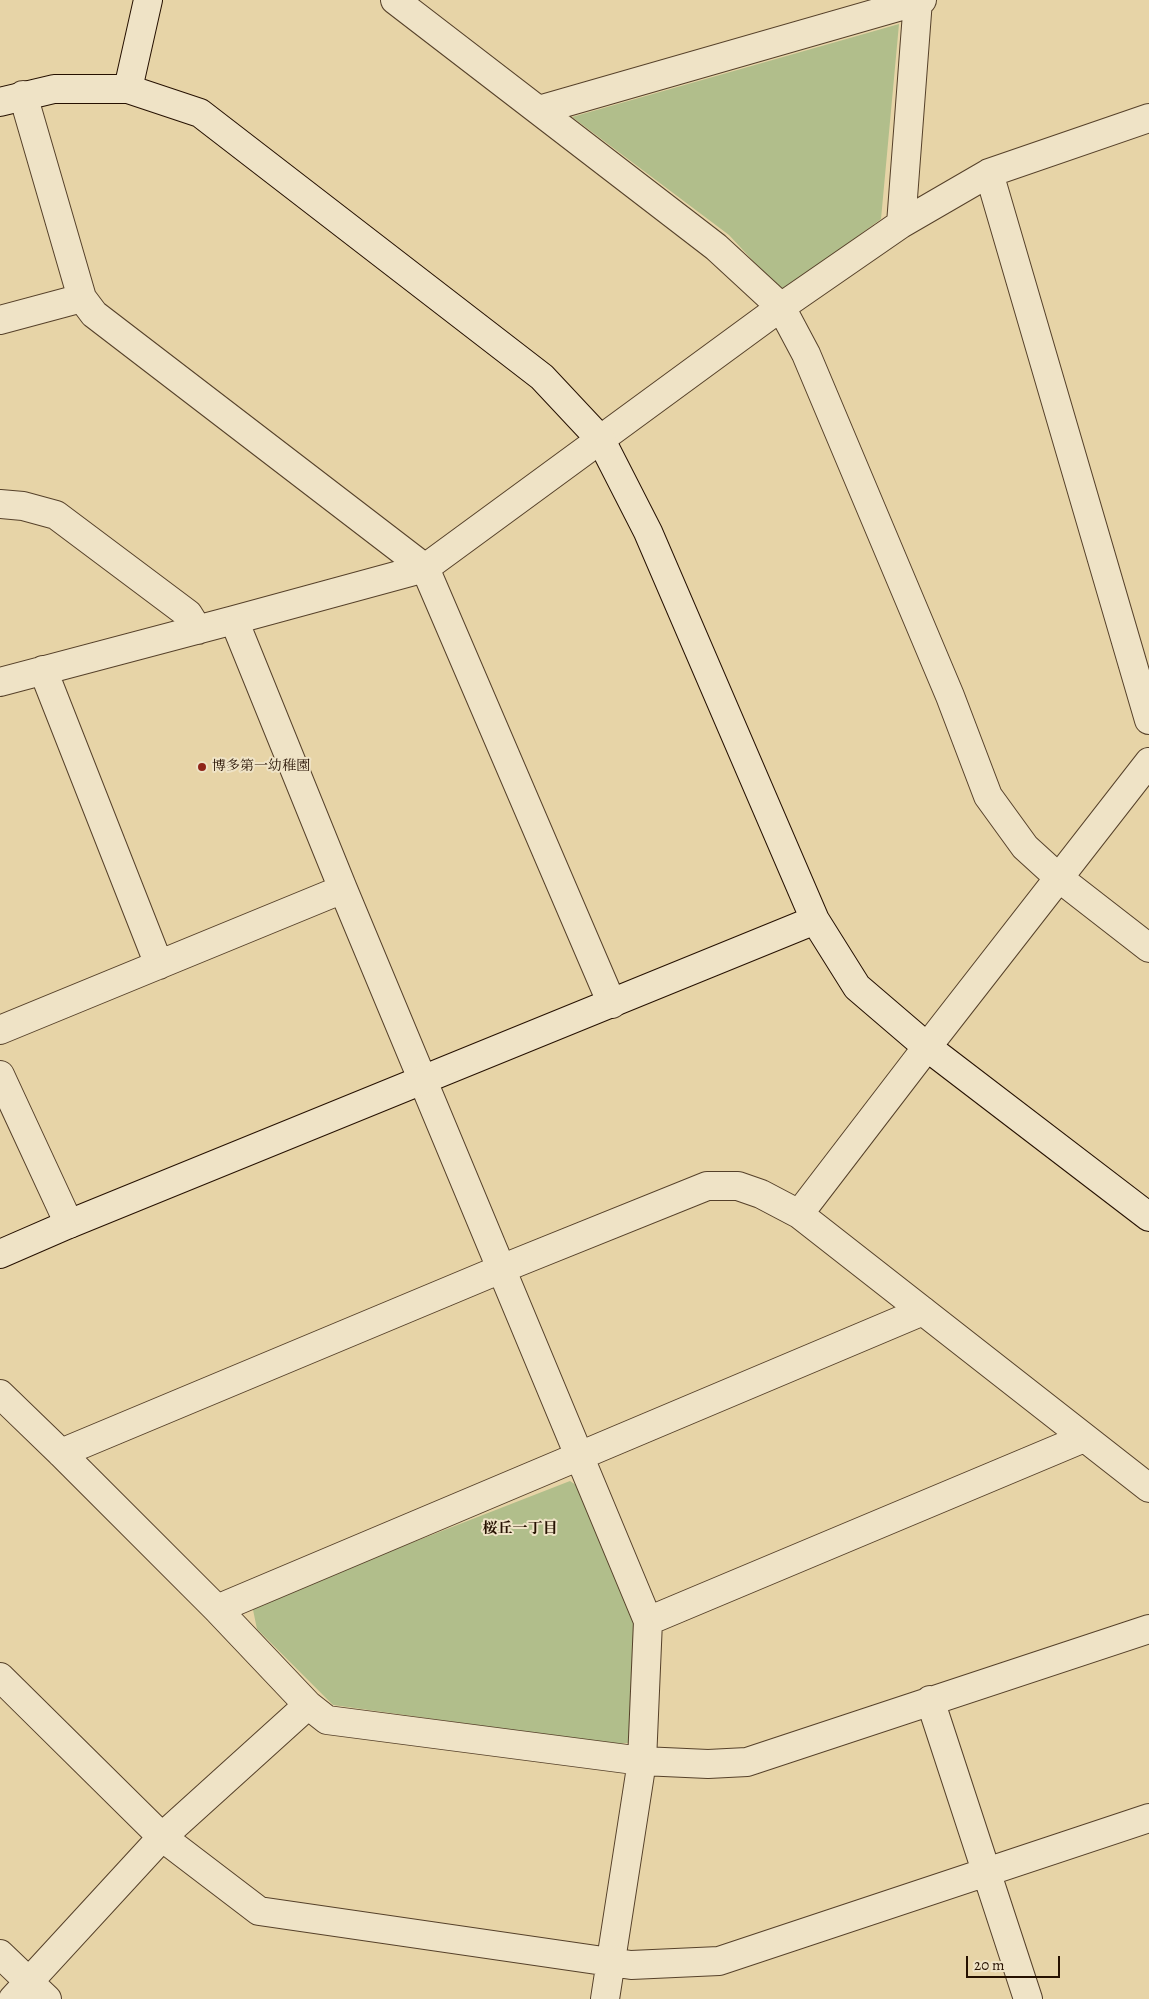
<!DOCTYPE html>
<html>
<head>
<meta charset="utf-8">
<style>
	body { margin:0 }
	#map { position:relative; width:1149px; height:1999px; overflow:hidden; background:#e7d4a7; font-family:Alegreya,serif }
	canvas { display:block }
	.scale { position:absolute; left:966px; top:1956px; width:94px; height:22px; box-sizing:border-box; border:2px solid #251000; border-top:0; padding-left:6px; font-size:15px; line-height:18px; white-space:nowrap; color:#251000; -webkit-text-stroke:4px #efe3c6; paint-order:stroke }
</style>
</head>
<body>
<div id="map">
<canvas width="1149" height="1999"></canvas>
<div class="scale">20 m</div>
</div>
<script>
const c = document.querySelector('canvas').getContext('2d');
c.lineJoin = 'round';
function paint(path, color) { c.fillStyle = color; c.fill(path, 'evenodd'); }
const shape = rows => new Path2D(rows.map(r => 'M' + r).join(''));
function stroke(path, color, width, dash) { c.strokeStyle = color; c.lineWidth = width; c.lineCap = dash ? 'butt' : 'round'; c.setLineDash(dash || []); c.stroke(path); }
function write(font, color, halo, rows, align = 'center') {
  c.font = font + ' Alegreya,"Noto Serif JP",serif'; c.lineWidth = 4; c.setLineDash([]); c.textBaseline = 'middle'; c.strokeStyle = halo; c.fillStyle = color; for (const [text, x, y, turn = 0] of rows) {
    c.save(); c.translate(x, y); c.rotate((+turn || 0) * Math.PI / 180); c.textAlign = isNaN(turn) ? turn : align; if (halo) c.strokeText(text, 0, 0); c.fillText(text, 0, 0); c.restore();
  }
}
const green = shape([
	[899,24,881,219,782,292,729,235,572,117],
	[570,1481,582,1489,638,1623,628,1743,612,1744,333,1705,257,1629,252,1605]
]);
const street = shape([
	[395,0,716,247,781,307,806,354,950,696,988,796,1025,847,1059,878,1149,948],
	[23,95,82,298],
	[539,110,922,0],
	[989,173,1149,720],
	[901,224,918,0],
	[0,320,82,298,94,314,425,568,612,1004],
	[0,504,23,506,56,515,188,614,198,630],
	[234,620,343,889,648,1621,642,1761,605,1999],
	[43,670,159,965],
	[0,682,234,620,425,568,781,307,901,224,989,173,1149,118],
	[0,1030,343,889],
	[0,1075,69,1224],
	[799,1214,927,1047,1149,762],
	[0,1394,61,1453,217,1609,308,1705,327,1720,642,1761,708,1764,747,1762,1149,1629],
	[61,1453,501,1269,707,1186,738,1186,761,1194,799,1214,1149,1488],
	[217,1609,923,1311],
	[648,1621,1084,1438],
	[0,1677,162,1837,259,1911,631,1965,719,1961,1149,1818],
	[930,1700,1028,1999],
	[0,1954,47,1999],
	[13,1999,162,1837,308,1705]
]);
const secondary = shape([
	[128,89,148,0],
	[0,102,54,89,128,89,200,113,542,377,601,440,648,532,815,920,857,987,927,1047,1149,1217],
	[0,1254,69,1224,815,920]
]);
const markers = [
	[202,767,5,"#8f2418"]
];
const poiNames = [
	["博多第一幼稚園",212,767]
];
const neighbourhoodNames = [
	["桜丘一丁目",520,1529]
];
paint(green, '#b1be8b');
stroke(street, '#56412a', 30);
stroke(secondary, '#251000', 30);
stroke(street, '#efe3c6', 28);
stroke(secondary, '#efe3c6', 28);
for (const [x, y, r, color] of markers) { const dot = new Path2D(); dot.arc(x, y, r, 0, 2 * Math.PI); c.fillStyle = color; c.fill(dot); stroke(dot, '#efe3c6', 2); }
write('14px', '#251000', '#efe3c6', poiNames, 'left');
write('bold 15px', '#251000', '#efe3c6', neighbourhoodNames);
</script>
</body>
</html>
